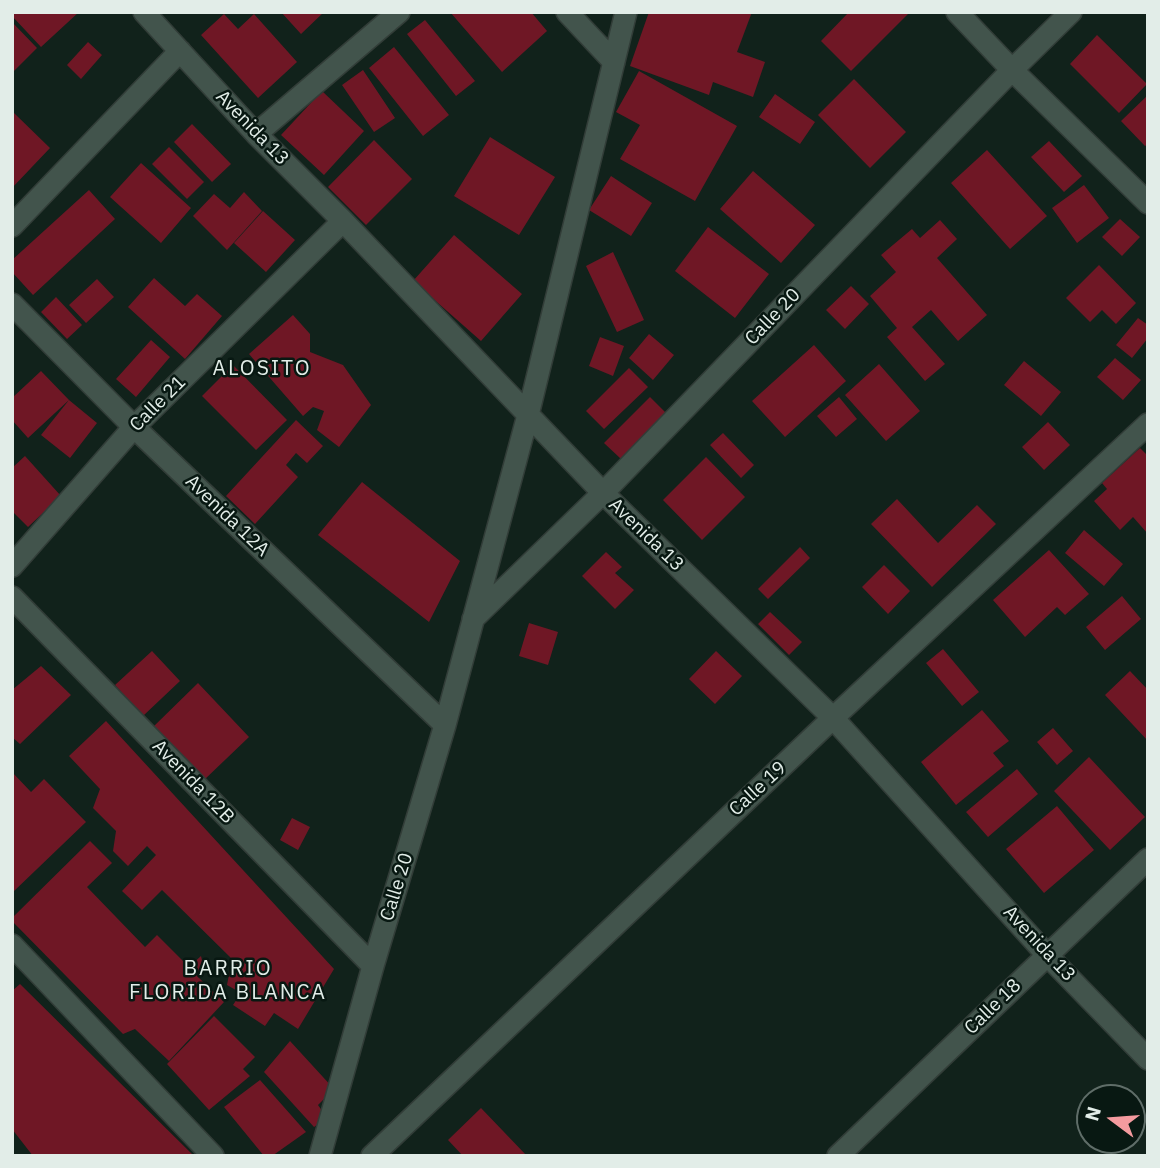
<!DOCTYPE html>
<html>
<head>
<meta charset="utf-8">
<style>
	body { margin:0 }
	#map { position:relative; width:1160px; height:1168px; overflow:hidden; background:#11221b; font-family:"IBM Plex Sans",sans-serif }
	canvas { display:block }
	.frame { position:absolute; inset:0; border:14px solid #e2ede8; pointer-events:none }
	.north { position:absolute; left:1076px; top:1084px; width:70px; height:70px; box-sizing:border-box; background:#081812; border:2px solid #5f6d68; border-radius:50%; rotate:286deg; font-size:19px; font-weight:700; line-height:28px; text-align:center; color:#e2ede8 }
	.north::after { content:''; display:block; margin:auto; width:24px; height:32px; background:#f49b9f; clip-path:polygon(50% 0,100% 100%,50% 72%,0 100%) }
</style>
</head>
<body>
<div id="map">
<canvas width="1160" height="1168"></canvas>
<div class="frame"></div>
<div class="north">N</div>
</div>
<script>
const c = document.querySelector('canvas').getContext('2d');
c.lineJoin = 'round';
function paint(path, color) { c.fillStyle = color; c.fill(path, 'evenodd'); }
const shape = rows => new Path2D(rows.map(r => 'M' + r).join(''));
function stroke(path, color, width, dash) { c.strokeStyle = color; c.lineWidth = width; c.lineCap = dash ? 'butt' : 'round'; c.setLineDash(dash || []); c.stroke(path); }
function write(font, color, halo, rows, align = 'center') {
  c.font = font + ' "IBM Plex Sans",sans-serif'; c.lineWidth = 5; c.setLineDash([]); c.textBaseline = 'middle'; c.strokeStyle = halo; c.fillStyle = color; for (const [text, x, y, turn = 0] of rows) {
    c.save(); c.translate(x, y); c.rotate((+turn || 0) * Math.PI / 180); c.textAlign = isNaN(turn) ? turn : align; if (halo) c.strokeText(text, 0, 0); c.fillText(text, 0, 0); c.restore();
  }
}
const building = shape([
	[12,12,79,12,41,47,12,16],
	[281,12,324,12,301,34],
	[450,12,531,12,547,31,502,72],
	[649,12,752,12,737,52,765,62,753,97,713,82,709,95,630,66],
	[849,12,910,12,851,71,821,41],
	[224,14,238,29,254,14,297,62,258,98,201,35],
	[425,20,475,81,456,96,407,34],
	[12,22,37,48,12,73],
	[1097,35,1147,84,1119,113,1070,64],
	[88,42,102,55,81,79,67,65],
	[394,47,449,115,423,136,369,68],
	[363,70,395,118,374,132,342,85],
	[639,71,737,126,695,201,620,159,640,125,616,112],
	[854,79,906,132,870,168,818,115],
	[322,91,364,131,324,175,281,135],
	[775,94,815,122,800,144,759,117],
	[1148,95,1148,144,1145,146,1121,121],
	[14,113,50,148,12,188,12,115],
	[192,124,231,164,212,182,174,142],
	[490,137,555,177,519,235,454,196],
	[374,140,412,179,366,225,328,187],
	[1049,141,1082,176,1064,192,1031,157],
	[169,147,204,182,187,199,152,164],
	[987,150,1047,216,1010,249,951,183],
	[141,163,191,208,161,243,110,197],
	[753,171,815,225,781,263,720,209],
	[611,176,652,203,631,236,589,210],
	[1084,185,1109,218,1077,243,1052,208],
	[89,190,115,219,33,295,12,272,12,260],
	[244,192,262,211,227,250,193,216,214,194,230,208],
	[263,211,295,240,266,272,234,243],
	[1120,219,1140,237,1122,256,1102,237],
	[940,220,957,239,937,258,987,315,958,341,931,310,912,327,945,364,925,381,887,337,897,328,870,296,896,272,881,255,912,229,920,238],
	[708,227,769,274,735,318,675,271],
	[454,235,522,294,481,341,413,281],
	[613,252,644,320,617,332,586,266],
	[1099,265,1136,303,1116,324,1102,310,1090,322,1066,298],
	[154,278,185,306,197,294,222,316,185,359,128,307],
	[97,279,114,297,86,323,69,305],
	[851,286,869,304,845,329,826,310],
	[56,297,82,325,67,339,41,312],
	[293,315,310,334,310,352,343,365,371,405,339,447,317,430,324,411,313,407,303,416,249,354],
	[1138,318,1148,325,1148,338,1132,358,1116,345],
	[649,334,674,355,653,380,629,358],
	[600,337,624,346,613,376,589,366],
	[151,340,170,357,136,397,116,379],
	[814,345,846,381,785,437,752,401],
	[1115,358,1141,380,1123,400,1097,377],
	[1024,361,1061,392,1041,416,1004,385],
	[879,364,920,411,886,441,845,395],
	[233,365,287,420,256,450,202,396],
	[629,368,648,387,604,429,586,411],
	[41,371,69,400,28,438,12,420,12,398],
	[650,397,667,414,621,459,604,443],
	[839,397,857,419,836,437,817,416],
	[69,400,97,423,70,458,41,435],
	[296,420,323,446,307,463,296,453,286,465,298,477,255,524,226,496],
	[1048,422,1070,445,1044,470,1022,447],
	[723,433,754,465,741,478,710,445],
	[1140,448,1148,456,1148,534,1133,517,1120,530,1094,501,1107,489,1102,483],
	[25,456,61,496,28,527,12,511,12,468],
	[706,457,745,497,702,540,663,500],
	[362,482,460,561,429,622,318,535],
	[897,499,938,543,977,505,996,524,932,587,871,524],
	[1084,530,1123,564,1104,586,1065,553],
	[800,547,810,558,768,599,758,589],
	[1049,550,1089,594,1065,615,1057,607,1025,637,993,600],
	[606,552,622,567,615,573,634,590,615,609,582,576],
	[884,565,910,591,888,614,862,587],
	[1122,596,1141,619,1105,650,1086,627],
	[770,612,802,642,789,655,758,624],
	[529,623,558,632,548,665,519,656],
	[943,649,979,692,962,706,926,663],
	[152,651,180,681,143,716,115,685],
	[716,651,742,676,715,704,689,679],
	[41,666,71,695,20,744,12,737,12,690],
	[1130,671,1148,690,1148,741,1105,695],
	[198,683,249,737,203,781,152,728],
	[982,710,1009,741,993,753,1004,766,956,805,921,762],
	[106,721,334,969,298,1029,274,1013,265,1026,233,1005,241,993,227,985,232,959,162,890,142,910,122,891,156,855,147,846,128,866,113,851,116,831,93,808,100,789,69,756],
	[1053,728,1073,751,1057,765,1037,742],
	[1089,757,1145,817,1110,850,1054,791],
	[1017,769,1038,794,988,837,966,812],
	[12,772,31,792,44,779,86,822,12,893],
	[1057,806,1094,850,1044,893,1006,849],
	[292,818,310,827,298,850,280,840],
	[90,841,112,863,87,887,145,947,157,935,189,967,201,956,204,969,198,977,224,1002,169,1061,135,1029,123,1034,12,921,12,918],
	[20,984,194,1156,33,1156,12,1129,12,991],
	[214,1016,255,1057,243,1069,250,1076,209,1110,167,1064],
	[290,1041,334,1089,318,1105,327,1118,314,1127,264,1072],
	[260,1080,306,1132,272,1156,264,1156,224,1107],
	[481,1108,527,1156,463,1156,448,1140]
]);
const minor = shape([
	[144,12,256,134,343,221,603,493,833,718,1047,955,1148,1059],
	[567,12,614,62],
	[957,12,1012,70,1148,203],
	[256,134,399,12],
	[12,226,180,51],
	[12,304,134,427,445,725],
	[12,566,134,427,343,221],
	[12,597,373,966],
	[473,619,603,493,1012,70,1071,12],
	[12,945,213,1156],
	[320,1156,373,966,445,725,528,415,626,12],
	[372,1156,833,718,1148,424],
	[838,1156,1148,859]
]);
const streetNames = [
	["Avenida 13",252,128,46],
	["Calle 20",773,317,-46],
	["Calle 21",158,404,-45],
	["Avenida 12A",227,516,44],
	["Avenida 13",646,535,44],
	["Avenida 12B",193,782,46],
	["Calle 19",758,789,-43],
	["Calle 20",397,887,-73],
	["Avenida 13",1039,944,47],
	["Calle 18",993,1007,-44]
];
const neighbourhoodNames = [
	["ALOSITO",262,369],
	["BARRIO",228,969],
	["FLORIDA BLANCA",228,993]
];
paint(building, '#6f1725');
stroke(minor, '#323d38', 24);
stroke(minor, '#42544c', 21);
write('19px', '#e2ede8', '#081812', streetNames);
c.letterSpacing = '2px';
write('21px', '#e2ede8', '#081812', neighbourhoodNames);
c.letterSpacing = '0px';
</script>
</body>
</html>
